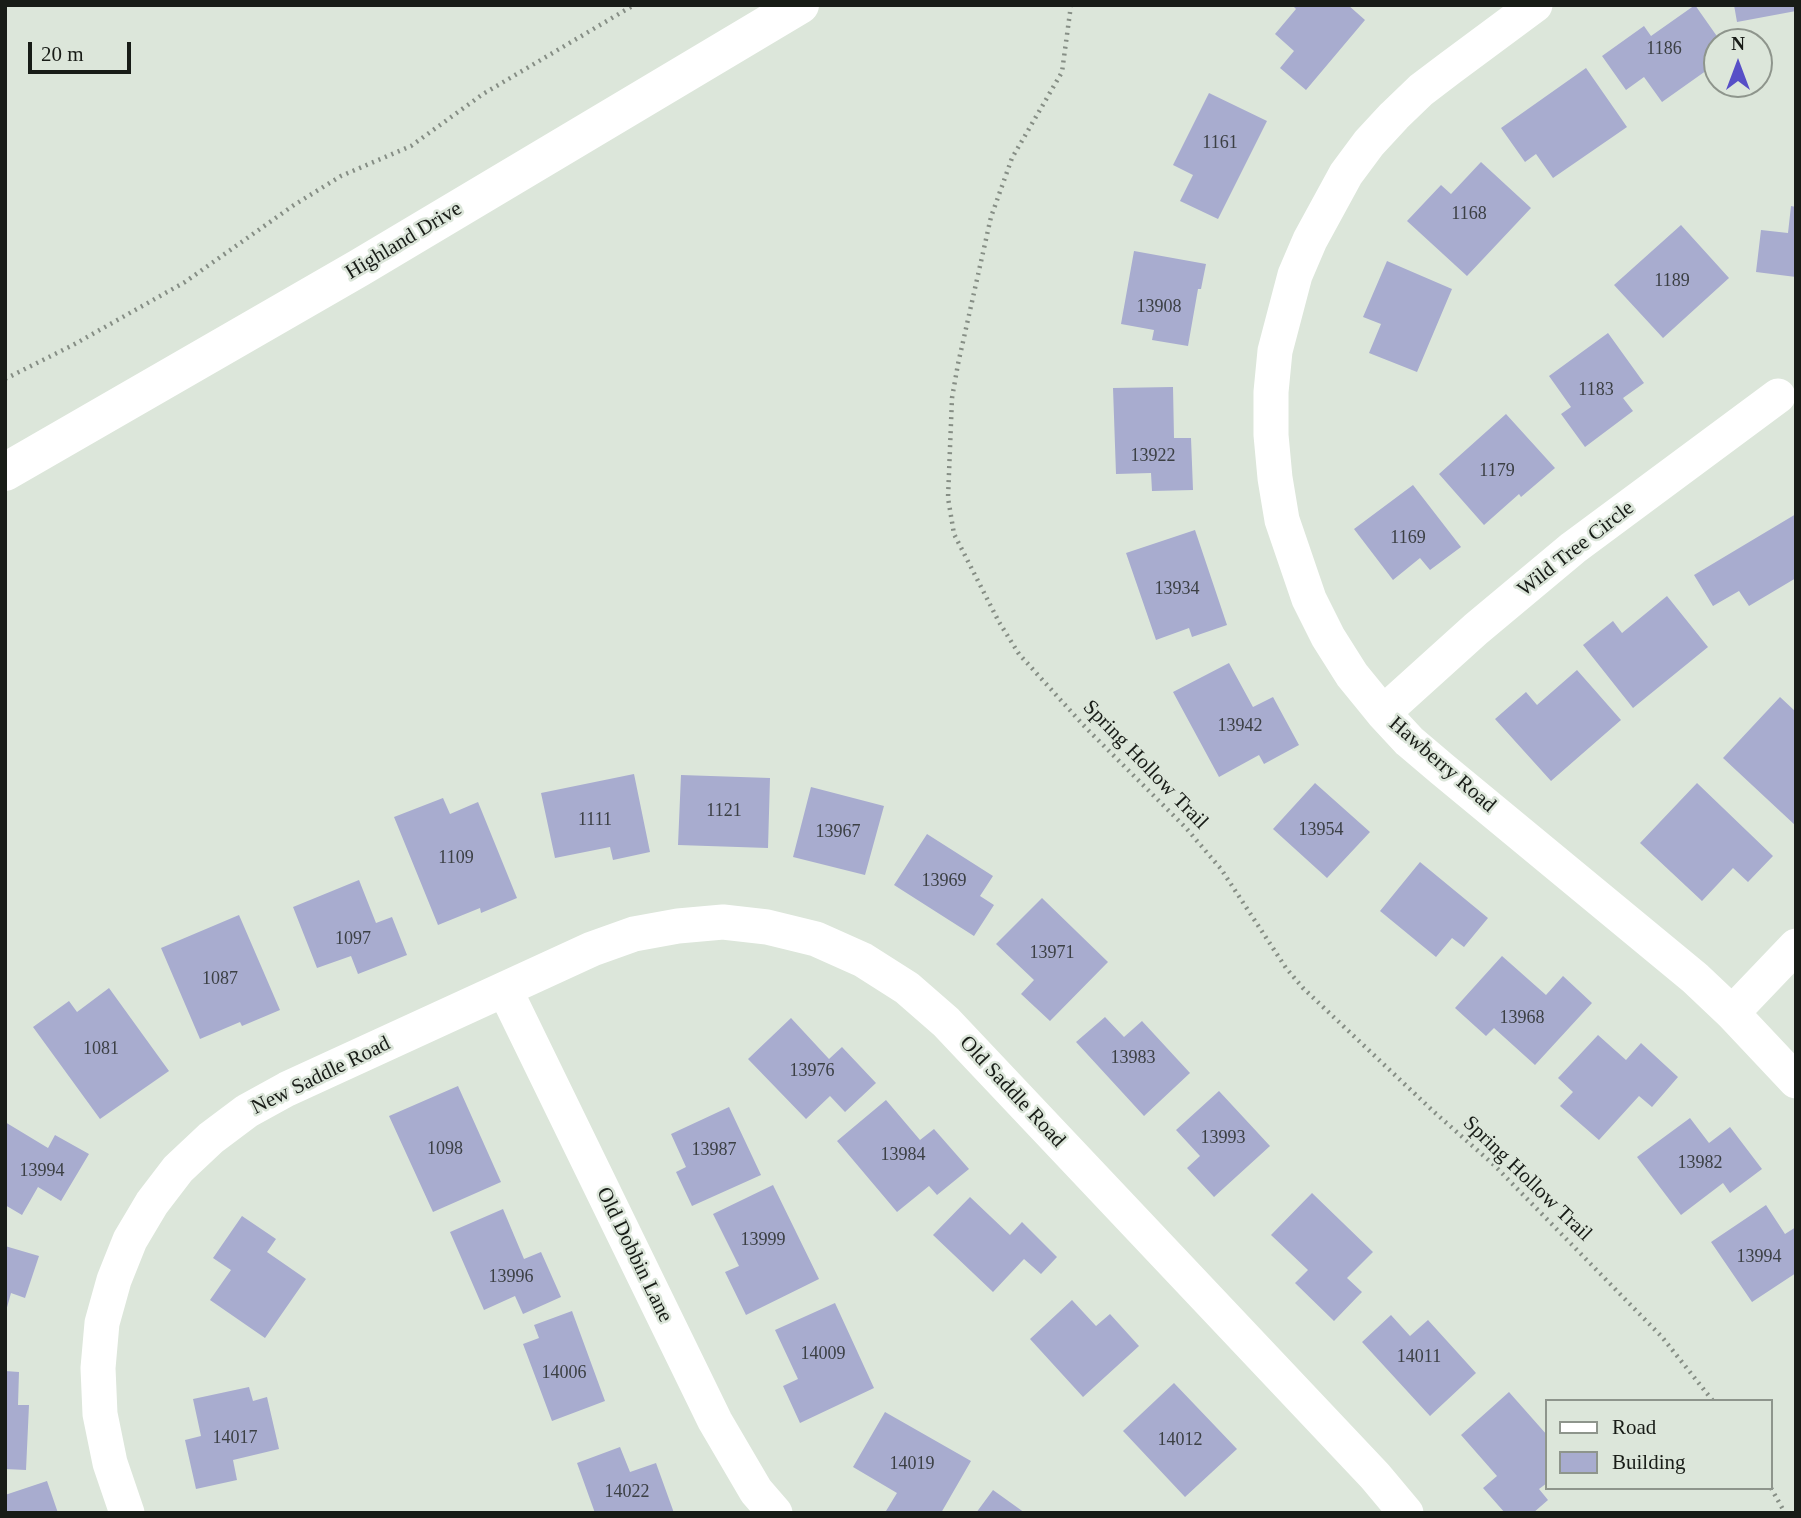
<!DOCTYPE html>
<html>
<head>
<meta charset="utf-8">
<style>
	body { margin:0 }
	#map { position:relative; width:1801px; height:1518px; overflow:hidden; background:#dce6da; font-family:Georgia,serif }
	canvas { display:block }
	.frame { position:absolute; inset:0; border:7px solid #181c17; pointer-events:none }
	.legend { position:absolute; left:1545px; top:1399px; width:228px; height:91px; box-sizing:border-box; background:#dce6da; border:2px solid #8e958c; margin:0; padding:9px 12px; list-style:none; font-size:21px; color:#181c17 }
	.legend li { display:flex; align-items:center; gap:14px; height:35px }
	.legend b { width:35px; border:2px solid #8e958c }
	.north { position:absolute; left:1703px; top:28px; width:70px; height:70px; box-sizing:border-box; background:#dce6da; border:2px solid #8e958c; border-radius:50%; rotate:0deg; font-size:19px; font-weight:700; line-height:28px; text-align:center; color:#181c17 }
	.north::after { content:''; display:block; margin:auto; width:24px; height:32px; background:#574fc7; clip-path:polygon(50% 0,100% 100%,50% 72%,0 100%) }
	.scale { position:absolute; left:28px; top:42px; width:103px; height:32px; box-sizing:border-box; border:4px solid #181c17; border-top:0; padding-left:9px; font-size:21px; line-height:24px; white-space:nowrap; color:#181c17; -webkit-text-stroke:5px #dce6da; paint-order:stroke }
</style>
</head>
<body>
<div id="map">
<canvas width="1801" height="1518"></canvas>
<div class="frame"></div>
<ul class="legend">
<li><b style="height:9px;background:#fff"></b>Road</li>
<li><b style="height:19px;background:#a8accf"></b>Building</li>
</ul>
<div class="north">N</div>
<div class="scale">20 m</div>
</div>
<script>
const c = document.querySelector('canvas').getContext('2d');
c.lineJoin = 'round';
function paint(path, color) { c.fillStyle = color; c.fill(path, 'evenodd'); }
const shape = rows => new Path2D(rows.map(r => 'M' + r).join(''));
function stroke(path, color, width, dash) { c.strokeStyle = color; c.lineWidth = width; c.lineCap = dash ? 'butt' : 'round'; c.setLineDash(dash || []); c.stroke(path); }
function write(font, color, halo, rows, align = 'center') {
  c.font = font + ' Georgia,serif'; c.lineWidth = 5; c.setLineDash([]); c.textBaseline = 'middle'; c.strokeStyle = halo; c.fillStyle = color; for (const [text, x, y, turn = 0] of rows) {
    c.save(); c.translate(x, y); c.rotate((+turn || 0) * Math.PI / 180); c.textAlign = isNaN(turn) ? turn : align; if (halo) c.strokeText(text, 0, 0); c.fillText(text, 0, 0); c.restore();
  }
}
const building = shape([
	[1292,5,1348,5,1365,20,1306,90,1280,68,1294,51,1275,34,1296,9],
	[1695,5,1721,42,1717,42,1717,63,1662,102,1644,77,1626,90,1602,56,1644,26,1651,36],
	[1734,5,1796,5,1796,11,1737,22],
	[1586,68,1627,127,1553,178,1536,154,1525,162,1501,128],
	[1209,93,1267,121,1218,219,1180,201,1193,175,1173,165],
	[1481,162,1531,208,1467,276,1407,221,1441,185,1451,194],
	[1791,206,1796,207,1796,277,1756,272,1761,230,1788,233],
	[1681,225,1729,278,1663,338,1614,285],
	[1134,251,1206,264,1201,289,1198,289,1188,346,1152,340,1154,330,1121,324],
	[1387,261,1452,289,1417,372,1369,353,1381,324,1363,317],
	[1608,333,1644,383,1623,398,1633,411,1585,447,1561,414,1571,407,1549,376],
	[1173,387,1174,438,1191,438,1193,490,1152,491,1151,473,1116,474,1113,388],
	[1506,414,1555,468,1521,497,1519,494,1484,525,1439,474],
	[1413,485,1461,547,1430,570,1420,558,1393,580,1354,529],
	[1796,514,1796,578,1749,606,1739,591,1713,606,1694,575],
	[1195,530,1227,625,1192,637,1189,628,1156,640,1126,553],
	[1667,596,1708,647,1633,708,1583,645,1613,621,1622,633],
	[1229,663,1253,707,1273,697,1299,745,1264,764,1259,755,1219,777,1173,692],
	[1577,670,1621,720,1551,781,1495,719,1526,692,1537,705],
	[1780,697,1796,712,1796,826,1723,758],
	[634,774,650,852,613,860,610,847,555,858,541,793],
	[681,775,770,778,768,848,678,845],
	[1315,783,1370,832,1327,878,1273,829],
	[1697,783,1773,856,1748,882,1733,868,1702,901,1640,843],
	[811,787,884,806,865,875,793,857],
	[443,798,450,814,478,802,517,898,481,913,480,908,438,925,394,817],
	[927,834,993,876,980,896,994,905,974,936,894,885],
	[1420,862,1488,918,1464,947,1452,938,1436,957,1380,911],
	[359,880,376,923,392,917,407,955,358,974,351,956,317,968,293,907],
	[1042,898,1108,962,1050,1021,1021,994,1034,980,996,944],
	[239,915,280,1010,242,1026,240,1022,200,1039,161,948],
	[1502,956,1546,995,1563,976,1592,1003,1535,1065,1494,1028,1486,1036,1455,1008],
	[109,988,169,1071,100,1119,33,1027,69,1001,77,1012],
	[1105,1017,1124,1037,1142,1021,1190,1073,1144,1116,1076,1042],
	[791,1018,829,1059,842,1047,876,1083,845,1112,830,1096,806,1119,748,1059],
	[1598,1035,1626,1060,1641,1043,1678,1077,1652,1107,1639,1096,1599,1140,1560,1106,1573,1092,1558,1078],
	[458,1086,501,1182,433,1212,389,1116],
	[1219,1091,1270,1146,1214,1197,1187,1168,1200,1156,1176,1130],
	[886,1100,920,1140,934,1129,969,1169,937,1195,929,1186,897,1212,837,1141],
	[729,1107,761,1175,692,1206,676,1172,686,1167,671,1134],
	[1690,1118,1709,1143,1730,1127,1762,1169,1730,1193,1723,1183,1681,1215,1637,1157],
	[5,1122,48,1148,55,1135,89,1154,61,1201,38,1187,22,1215,5,1205],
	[773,1185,819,1279,746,1315,725,1272,739,1266,713,1214],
	[1312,1193,1373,1252,1347,1278,1362,1292,1334,1321,1295,1283,1308,1270,1271,1235],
	[970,1197,1010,1235,1022,1222,1057,1257,1041,1274,1024,1259,993,1292,933,1235],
	[1766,1205,1785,1234,1796,1227,1796,1273,1752,1302,1711,1242],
	[503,1209,524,1259,541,1252,561,1297,523,1314,515,1296,484,1310,450,1232],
	[242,1216,276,1239,267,1252,306,1279,265,1338,210,1300,231,1270,213,1258],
	[5,1246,39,1256,25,1298,11,1293,6,1311],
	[1072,1300,1096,1326,1110,1314,1139,1346,1083,1397,1030,1339],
	[835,1303,874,1388,800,1423,783,1386,798,1379,775,1330],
	[572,1311,605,1401,552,1421,523,1344,539,1338,534,1325],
	[1391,1315,1410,1336,1428,1320,1476,1373,1430,1416,1362,1342],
	[5,1371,19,1372,18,1405,29,1405,26,1470,5,1469],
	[1174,1383,1237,1449,1185,1497,1123,1431],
	[249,1387,253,1401,267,1397,279,1449,233,1460,237,1480,196,1489,185,1440,201,1436,193,1399],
	[1509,1392,1547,1435,1547,1483,1539,1489,1548,1500,1533,1513,1505,1513,1483,1488,1497,1476,1461,1435],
	[885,1412,971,1461,941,1513,889,1513,886,1511,897,1493,853,1467],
	[620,1447,630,1472,656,1463,674,1513,595,1513,577,1463],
	[47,1481,58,1513,5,1513,5,1495],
	[993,1490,1025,1513,976,1513]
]);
const path = shape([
	[1071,5,1062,72,1012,158,991,217,958,364,952,398,948,498,954,534,999,622,1019,654,1086,728,1186,828,1221,869,1286,968,1303,988,1433,1111,1494,1165,1662,1337,1713,1401],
	[5,379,73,345,185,282,294,205,341,176,411,146,483,94,634,5],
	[1771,1488,1785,1513]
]);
const minor = shape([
	[1535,5,1450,68,1421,90,1394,116,1369,143,1346,174,1310,240,1295,275,1275,351,1271,392,1271,435,1275,478,1282,520,1309,599,1328,637,1352,675,1383,713,1409,741,1442,769,1695,978,1732,1013,1796,1081],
	[1383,713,1476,629,1573,548,1778,396],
	[505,990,715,1421,756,1491,775,1513],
	[1732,1013,1796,946],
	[127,1513,110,1463,100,1414,98,1368,102,1323,114,1280,130,1240,152,1203,178,1169,211,1138,247,1111,287,1089,592,949,634,934,678,926,723,922,767,927,816,939,863,960,907,988,946,1022,1375,1476,1406,1513]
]);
const secondary = shape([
	[5,472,359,268,800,5]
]);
const numberNames = [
	["1186",1664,49],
	["1161",1220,143],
	["1168",1469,214],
	["1189",1672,281],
	["13908",1159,307],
	["1183",1596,390],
	["13922",1153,456],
	["1179",1497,471],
	["1169",1408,538],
	["13934",1177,589],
	["13942",1240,726],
	["1121",724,811],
	["1111",595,820],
	["13954",1321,830],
	["13967",838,832],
	["1109",456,858],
	["13969",944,881],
	["1097",353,939],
	["13971",1052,953],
	["1087",220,979],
	["13968",1522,1018],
	["1081",101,1049],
	["13983",1133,1058],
	["13976",812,1071],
	["13993",1223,1138],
	["1098",445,1149],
	["13987",714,1150],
	["13984",903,1155],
	["13982",1700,1163],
	["13994",42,1171],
	["13999",763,1240],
	["13994",1759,1257],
	["13996",511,1277],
	["14009",823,1354],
	["14011",1419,1357],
	["14006",564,1373],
	["14017",235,1438],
	["14012",1180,1440],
	["14019",912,1464],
	["14022",627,1492]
];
const streetNames = [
	["Highland Drive",404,241,-31],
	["Wild Tree Circle",1576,549,-38],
	["Spring Hollow Trail",1145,765,46],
	["Hawberry Road",1442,765,41],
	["New Saddle Road",321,1076,-26],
	["Old Saddle Road",1012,1092,47],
	["Spring Hollow Trail",1527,1179,44],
	["Old Dobbin Lane",634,1255,64]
];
paint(building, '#a8accf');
stroke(path, '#868e85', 4.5, [2, 5]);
stroke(minor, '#fff', 35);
stroke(secondary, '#fff', 38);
write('18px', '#3c4045', null, numberNames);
write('21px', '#181c17', '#dce6da', streetNames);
</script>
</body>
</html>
